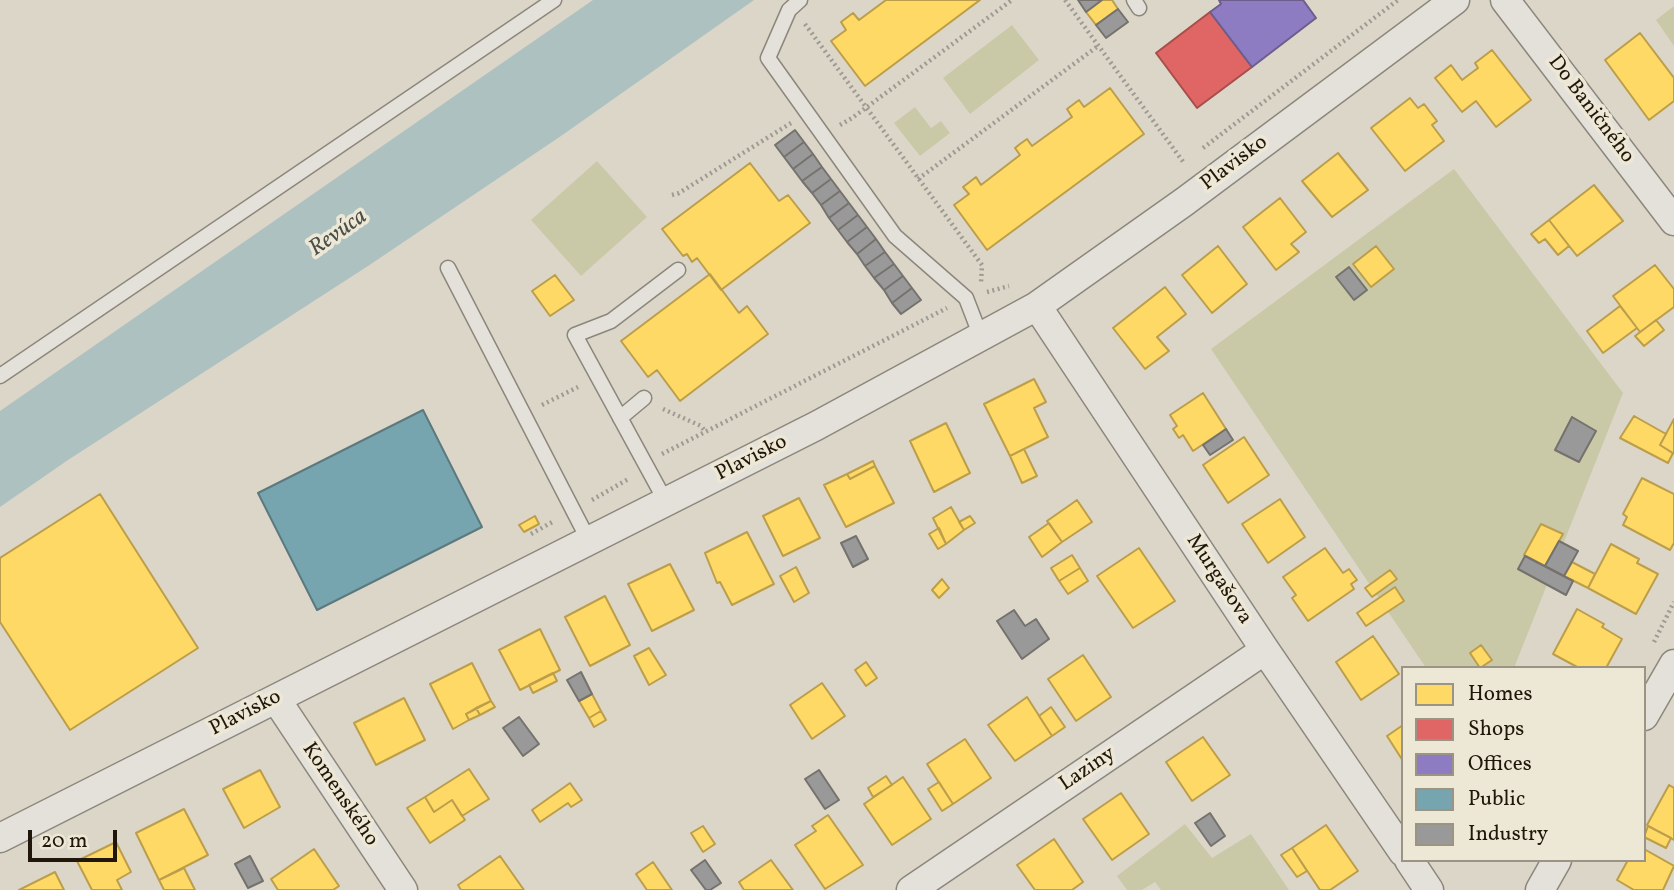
<!DOCTYPE html>
<html>
<head>
<meta charset="utf-8">
<style>
	body { margin:0 }
	#map { position:relative; width:1674px; height:890px; overflow:hidden; background:#dcd6c8; font-family:Vollkorn,serif }
	canvas { display:block }
	.legend { position:absolute; left:1401px; top:666px; width:245px; height:196px; box-sizing:border-box; background:#ede7d6; border:2px solid #9b9384; margin:0; padding:9px 12px; list-style:none; font-size:21px; color:#21160a }
	.legend li { display:flex; align-items:center; gap:14px; height:35px }
	.legend b { width:35px; border:2px solid #9b9384 }
	.scale { position:absolute; left:28px; top:830px; width:89px; height:32px; box-sizing:border-box; border:4px solid #21160a; border-top:0; padding-left:9px; font-size:21px; line-height:24px; white-space:nowrap; color:#21160a; -webkit-text-stroke:5px #ede7d6; paint-order:stroke }
</style>
</head>
<body>
<div id="map">
<canvas width="1674" height="890"></canvas>
<ul class="legend">
<li><b style="height:19px;background:#ffd966"></b>Homes</li>
<li><b style="height:19px;background:#e06666"></b>Shops</li>
<li><b style="height:19px;background:#8e7cc3"></b>Offices</li>
<li><b style="height:19px;background:#76a5af"></b>Public</li>
<li><b style="height:19px;background:#999"></b>Industry</li>
</ul>
<div class="scale">20 m</div>
</div>
<script>
const c = document.querySelector('canvas').getContext('2d');
c.lineJoin = 'round';
function paint(path, color) { c.fillStyle = color; c.fill(path, 'evenodd'); }
const shape = rows => new Path2D(rows.map(r => 'M' + r).join(''));
function stroke(path, color, width, dash) { c.strokeStyle = color; c.lineWidth = width; c.lineCap = dash ? 'butt' : 'round'; c.setLineDash(dash || []); c.stroke(path); }
function write(font, color, halo, rows, align = 'center') {
  c.font = font + ' Vollkorn,serif'; c.lineWidth = 7; c.setLineDash([]); c.textBaseline = 'middle'; c.strokeStyle = halo; c.fillStyle = color; for (const [text, x, y, turn = 0] of rows) {
    c.save(); c.translate(x, y); c.rotate((+turn || 0) * Math.PI / 180); c.textAlign = isNaN(turn) ? turn : align; if (halo) c.strokeText(text, 0, 0); c.fillText(text, 0, 0); c.restore();
  }
}
const green = shape([
	[1674,6,1674,46,1656,20],
	[1012,25,1039,60,970,114,943,78],
	[915,107,931,128,941,121,950,133,920,156,894,123],
	[597,161,647,217,581,276,531,220],
	[1454,169,1623,393,1514,668,1426,668,1211,349],
	[1185,824,1212,858,1251,834,1289,890,1161,890,1155,882,1142,890,1127,890,1117,876]
]);
const water = shape([
	[593,0,754,0,561,136,368,266,68,460,0,507,0,411]
]);
const homes = shape([
	[886,0,980,0,865,86,831,41,846,30,841,22,853,13,859,20,886,0],
	[1102,0,1112,0,1118,9,1096,25,1086,12,1102,0],
	[1640,33,1674,78,1674,101,1649,120,1605,60,1640,33],
	[1492,50,1531,100,1496,127,1476,101,1462,112,1435,78,1451,65,1462,80,1478,68,1475,63,1492,50],
	[1110,88,1144,134,987,250,954,205,969,194,963,187,976,177,981,185,1020,155,1015,148,1020,144,1027,139,1032,146,1072,117,1067,109,1079,100,1084,107,1110,88],
	[1410,98,1418,108,1424,104,1437,121,1432,125,1444,141,1405,171,1371,128,1410,98],
	[1338,153,1368,190,1332,217,1302,181,1338,153],
	[750,163,779,201,788,195,810,223,721,290,697,258,692,262,687,254,683,256,662,229,750,163],
	[1594,185,1623,221,1577,256,1549,220,1594,185],
	[1280,198,1306,232,1291,244,1299,252,1276,270,1243,227,1280,198],
	[1549,220,1569,246,1558,255,1545,239,1539,243,1531,234,1549,220],
	[1218,246,1247,284,1212,313,1182,275,1218,246],
	[1376,246,1394,269,1371,287,1353,264,1376,246],
	[1655,265,1674,289,1674,307,1640,332,1613,296,1655,265],
	[710,274,739,313,747,306,768,334,680,401,657,370,648,377,621,341,710,274],
	[555,275,574,300,550,316,532,291,555,275],
	[1165,287,1186,314,1157,337,1169,351,1145,369,1113,328,1165,287],
	[1620,306,1637,328,1603,353,1587,331,1620,306],
	[1656,320,1664,330,1644,346,1635,336,1656,320],
	[1034,379,1046,402,1034,408,1048,437,1010,456,984,404,1034,379],
	[1203,393,1226,429,1193,451,1183,435,1179,438,1173,429,1177,426,1170,415,1203,393],
	[1634,416,1666,434,1660,445,1673,453,1668,463,1620,438,1634,416],
	[1674,419,1674,454,1660,445,1674,419],
	[946,423,970,473,934,492,910,441,946,423],
	[1244,437,1269,475,1228,503,1203,465,1244,437],
	[1024,449,1037,476,1022,483,1010,456,1024,449],
	[873,461,875,466,850,479,847,474,873,461],
	[875,466,894,503,846,527,824,485,847,474,850,479,875,466],
	[1642,478,1674,494,1674,543,1670,550,1623,525,1627,517,1623,514,1642,478],
	[100,494,198,648,70,730,0,622,0,558,100,494],
	[799,498,820,538,783,556,763,516,799,498],
	[1280,499,1305,537,1268,563,1242,524,1280,499],
	[1077,500,1092,522,1062,542,1047,521,1077,500],
	[951,507,964,530,946,544,933,518,951,507],
	[535,516,539,524,524,532,519,525,535,516],
	[970,516,975,523,964,530,959,522,970,516],
	[1049,523,1062,542,1042,557,1029,537,1049,523],
	[1541,524,1563,534,1545,566,1524,555,1541,524],
	[939,528,946,544,938,549,929,534,939,528],
	[747,532,774,584,732,605,720,582,717,583,705,553,747,532],
	[1611,544,1639,559,1637,563,1658,574,1636,614,1588,588,1611,544],
	[1139,548,1175,601,1133,628,1097,576,1139,548],
	[1325,548,1343,573,1349,569,1357,580,1351,584,1354,589,1308,621,1292,598,1296,595,1283,577,1325,548],
	[1072,555,1080,568,1059,581,1051,568,1072,555],
	[1572,562,1595,574,1588,588,1564,576,1572,562],
	[670,564,694,610,652,631,628,584,670,564],
	[796,567,809,593,794,602,780,576,796,567],
	[1080,568,1088,581,1068,594,1059,581,1080,568],
	[1390,570,1397,579,1372,597,1365,588,1390,570],
	[942,579,949,588,939,598,932,590,942,579],
	[1395,587,1404,601,1366,626,1357,613,1395,587],
	[605,596,630,645,590,666,565,617,605,596],
	[1577,609,1604,624,1602,627,1622,639,1606,668,1579,668,1553,654,1577,609],
	[540,629,560,670,520,690,499,650,540,629],
	[1373,636,1399,674,1361,700,1336,662,1373,636],
	[1481,645,1492,660,1480,668,1470,653,1481,645],
	[649,648,666,675,649,685,634,656,649,648],
	[1083,655,1111,697,1076,721,1048,679,1083,655],
	[866,662,877,678,866,686,855,670,866,662],
	[472,663,491,701,466,714,469,720,453,729,430,684,472,663],
	[553,673,557,681,533,693,529,685,553,673],
	[822,683,845,716,812,739,790,705,822,683],
	[592,694,601,711,589,718,579,701,592,694],
	[1027,697,1052,736,1015,761,988,725,1027,697],
	[404,698,425,740,376,765,354,723,404,698],
	[491,701,495,707,480,715,476,708,491,701],
	[1051,707,1065,727,1052,736,1039,716,1051,707],
	[476,708,480,715,469,720,466,714,476,708],
	[601,711,606,720,594,727,589,718,601,711],
	[1403,725,1403,761,1387,736,1403,725],
	[1203,737,1230,775,1192,801,1166,762,1203,737],
	[965,739,991,778,953,804,927,764,965,739],
	[469,769,489,799,462,816,452,800,434,812,425,797,469,769],
	[260,770,280,807,244,828,223,789,260,770],
	[886,776,892,785,873,797,868,788,886,776],
	[903,777,931,819,892,845,864,804,903,777],
	[939,782,953,804,942,811,928,789,939,782],
	[570,783,582,800,571,807,568,803,540,822,532,810,570,783],
	[1669,785,1674,788,1674,840,1647,825,1669,785],
	[1121,793,1149,834,1112,860,1083,819,1121,793],
	[425,797,434,812,452,800,465,820,430,843,407,808,425,797],
	[184,809,208,855,159,880,136,833,184,809],
	[828,815,863,865,825,889,795,845,816,831,812,826,828,815],
	[1326,825,1358,871,1330,890,1320,890,1292,848,1326,825],
	[703,826,715,844,703,852,691,833,703,826],
	[1648,826,1671,838,1666,848,1644,837,1648,826],
	[1054,839,1083,882,1072,890,1035,890,1017,865,1054,839],
	[116,842,131,872,117,880,122,890,92,890,77,861,116,842],
	[1292,848,1307,871,1297,877,1281,855,1292,848],
	[314,849,339,886,333,890,278,890,271,879,314,849],
	[1644,849,1674,866,1663,890,1634,890,1617,880,1628,860,1644,860,1644,849],
	[500,856,524,890,461,890,458,885,500,856],
	[771,860,793,890,744,890,739,882,771,860],
	[653,862,672,890,647,890,636,874,653,862],
	[184,868,195,890,164,890,159,880,184,868],
	[55,872,64,890,19,890,55,872]
]);
const shops = shape([
	[1210,12,1252,67,1197,108,1156,53,1210,12]
]);
const offices = shape([
	[1219,0,1303,0,1316,18,1252,67,1210,12,1221,4,1219,0]
]);
const public = shape([
	[423,410,482,527,317,610,258,493,423,410]
]);
const industry = shape([
	[1078,0,1102,0,1086,12,1078,0],
	[1118,9,1128,22,1106,38,1096,25,1118,9],
	[795,130,804,142,784,157,775,145,795,130],
	[804,142,813,154,793,169,784,157,804,142],
	[813,154,822,167,802,181,793,169,813,154],
	[822,167,831,179,812,193,802,181,822,167],
	[831,179,840,191,821,205,812,193,831,179],
	[840,191,849,203,829,218,821,205,840,191],
	[849,203,858,215,838,230,829,218,849,203],
	[858,215,867,227,847,242,838,230,858,215],
	[867,227,876,239,857,254,847,242,867,227],
	[876,239,885,252,865,266,857,254,876,239],
	[885,252,894,264,874,278,865,266,885,252],
	[894,264,903,276,884,290,874,278,894,264],
	[1349,267,1367,290,1354,300,1336,277,1349,267],
	[903,276,912,288,892,303,884,290,903,276],
	[912,288,921,300,901,314,892,303,912,288],
	[1572,417,1596,431,1579,462,1555,450,1572,417],
	[1226,429,1233,440,1210,455,1203,445,1226,429],
	[856,536,868,559,853,567,841,543,856,536],
	[1559,541,1578,551,1564,576,1545,566,1559,541],
	[1525,556,1573,581,1566,595,1518,569,1525,556],
	[1014,610,1025,626,1036,619,1049,639,1022,659,997,621,1014,610],
	[581,672,592,694,579,701,567,680,581,672],
	[519,717,539,744,523,756,503,728,519,717],
	[819,770,839,800,825,809,805,779,819,770],
	[1210,813,1225,836,1211,846,1195,823,1210,813],
	[250,856,263,881,248,888,235,864,250,856],
	[705,860,721,883,710,890,706,890,691,870,705,860]
]);
const path = shape([
	[1065,0,1184,163],
	[805,24,982,265,981,283],
	[840,125,852,118,1012,0],
	[1203,148,1398,0],
	[918,179,1098,46],
	[672,195,679,193,791,123],
	[987,292,1009,286],
	[542,405,578,387],
	[663,409,701,426,705,431],
	[662,454,947,308],
	[592,500,630,478],
	[531,534,554,521],
	[1654,642,1674,602]
]);
const service = shape([
	[800,0,789,10,768,58,895,236,966,298,981,337],
	[1134,0,1139,8],
	[448,268,589,541],
	[0,376,554,0],
	[620,418,644,398],
	[666,502,575,335,611,321,678,270]
]);
const minor = shape([
	[1505,0,1674,221],
	[1037,306,1265,650,1403,852],
	[276,699,403,890],
	[1644,716,1674,664],
	[0,838,816,426,1037,306,1184,202,1455,0],
	[1409,860,1429,890],
	[911,890,1265,650],
	[1540,890,1557,860]
]);
const streetNames = [
	["Do Baničného",1590,110,53],
	["Plavisko",1235,164,-37],
	["Plavisko",752,459,-27],
	["Murgašova",1218,580,57],
	["Plavisko",246,714,-27],
	["Laziny",1088,770,-34],
	["Komenského",339,795,56]
];
const waterNames = [
	["Revúca",339,234,-35]
];
paint(green, '#c9c9a8');
paint(water, '#adc1c0');
paint(homes, '#ffd966');
stroke(homes, '#bc9e4a', 2);
paint(shops, '#e06666');
stroke(shops, '#a74e4a', 2);
paint(offices, '#8e7cc3');
stroke(offices, '#6d5d8c', 2);
paint(public, '#76a5af');
stroke(public, '#5c7a7e', 2);
paint(industry, '#999');
stroke(industry, '#75726e', 2);
stroke(service, '#8c877d', 17);
stroke(minor, '#8c877d', 31);
stroke(path, '#9f9b94', 4.5, [2, 3.5]);
stroke(service, '#e4e1da', 14);
stroke(minor, '#e4e1da', 28);
write('21px', '#21160a', '#ede7d6', streetNames);
write('italic 23px', '#4b4f48', '#ede7d6', waterNames);
</script>
</body>
</html>
